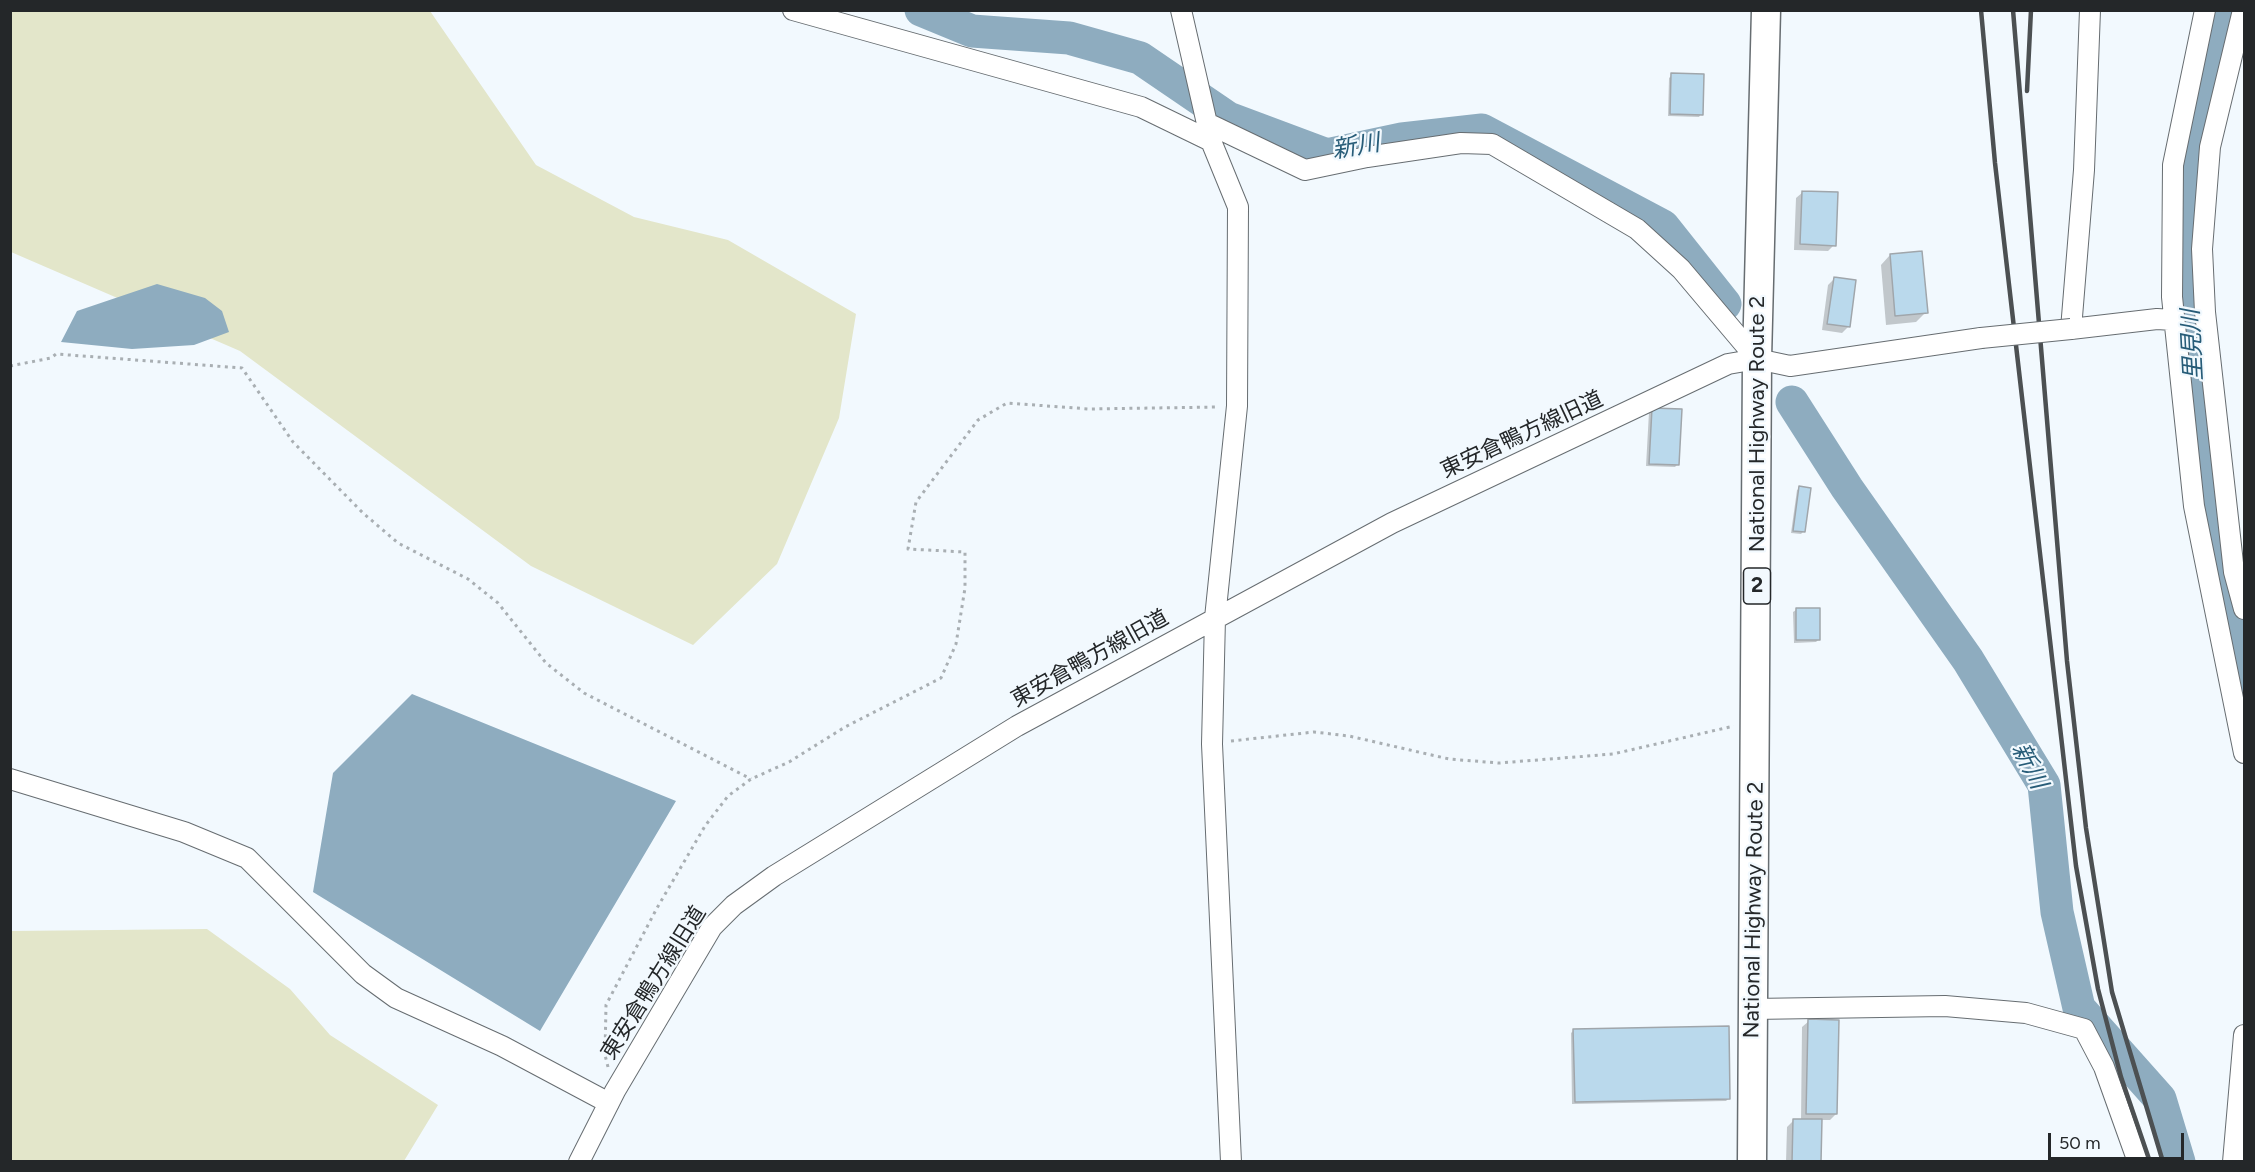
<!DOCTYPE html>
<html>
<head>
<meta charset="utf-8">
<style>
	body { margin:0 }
	#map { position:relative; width:2255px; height:1172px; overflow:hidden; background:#f2f9fe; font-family:Figtree,sans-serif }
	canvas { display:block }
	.frame { position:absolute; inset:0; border:12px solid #242729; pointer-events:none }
	.scale { position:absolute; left:2048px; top:1133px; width:136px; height:27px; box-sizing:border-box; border:3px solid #242729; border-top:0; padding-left:8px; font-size:18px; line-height:21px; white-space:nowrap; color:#242729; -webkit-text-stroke:4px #f2f9fe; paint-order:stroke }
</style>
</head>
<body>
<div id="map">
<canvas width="2255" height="1172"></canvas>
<div class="frame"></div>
<div class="scale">50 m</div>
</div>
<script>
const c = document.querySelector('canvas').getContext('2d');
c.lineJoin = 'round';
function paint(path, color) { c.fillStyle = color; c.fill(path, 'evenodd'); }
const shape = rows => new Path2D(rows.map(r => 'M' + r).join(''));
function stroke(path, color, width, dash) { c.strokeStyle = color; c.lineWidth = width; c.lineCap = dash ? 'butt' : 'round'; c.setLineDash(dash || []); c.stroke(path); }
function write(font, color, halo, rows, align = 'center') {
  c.font = font + ' Figtree,"Noto Sans JP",sans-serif'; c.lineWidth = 4.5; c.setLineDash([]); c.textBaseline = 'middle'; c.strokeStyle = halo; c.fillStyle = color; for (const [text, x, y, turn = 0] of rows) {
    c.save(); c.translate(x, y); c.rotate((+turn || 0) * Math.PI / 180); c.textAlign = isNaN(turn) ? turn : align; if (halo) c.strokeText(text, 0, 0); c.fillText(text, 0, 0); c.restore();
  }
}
const green = shape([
	[11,11,430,11,536,165,634,217,728,240,856,314,839,418,777,564,693,645,531,566,240,351,11,252],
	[207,929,290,989,330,1035,438,1105,404,1161,11,1161,11,931]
]);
const water = shape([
	[157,284,205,298,222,311,229,332,194,345,132,349,61,342,77,311],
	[412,694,676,801,540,1031,313,892,333,773]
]);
const shadow = shape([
	[1672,75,1701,114,1699,117,1668,116,1669,78],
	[1803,192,1834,245,1828,251,1794,250,1796,198],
	[1890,255,1926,312,1916,322,1886,325,1881,265],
	[1834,279,1849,326,1842,333,1822,330,1828,285],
	[1652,409,1677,465,1675,467,1646,466,1649,412],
	[1800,488,1803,532,1801,534,1791,533,1797,490],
	[1796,610,1819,639,1816,642,1794,643,1793,612],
	[1809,1021,1836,1114,1830,1120,1821,1120,1820,1162,1786,1162,1787,1127,1793,1121,1801,1121,1802,1027],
	[1574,1030,1729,1098,1726,1101,1572,1104,1571,1033]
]);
const river = shape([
	[921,10,972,31,1069,38,1140,58,1228,118,1327,155,1402,139,1482,130,1663,226,1725,304],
	[2227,10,2198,101,2186,202,2194,379,2220,582,2244,681],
	[1792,402,1847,488,1968,660,2044,785,2057,912,2079,1008,2160,1099,2179,1162]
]);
const building = shape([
	[1671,73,1704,74,1703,115,1670,114,1671,73],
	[1802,191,1838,192,1836,246,1800,244,1802,191],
	[1922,251,1928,313,1895,316,1890,254,1922,251],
	[1834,277,1856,280,1850,327,1827,324,1834,277],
	[1652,408,1682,409,1679,465,1649,464,1652,408],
	[1799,486,1811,488,1805,532,1793,531,1799,486],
	[1796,608,1820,608,1820,640,1796,640,1796,608],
	[1808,1019,1839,1020,1837,1114,1806,1114,1808,1019],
	[1729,1026,1730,1099,1575,1102,1573,1029,1729,1026],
	[1793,1119,1822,1119,1821,1162,1792,1162,1793,1119]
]);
const path = shape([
	[10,366,51,358,56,354,242,368,293,442,363,513,398,543,468,579,498,603,546,663,584,693,751,779],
	[1231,741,1314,732,1349,736,1449,759,1499,763,1613,754,1734,726],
	[608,1067,605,1055,606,1005,657,908,705,826,728,796,751,779,789,762,845,727,941,678,956,644,965,588,965,552,908,549,916,502,978,420,1007,403,1089,409,1218,407]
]);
const minor = shape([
	[793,10,1141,107,1211,141],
	[1181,10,1211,141,1238,207,1237,406,1215,618,1212,744,1231,1162],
	[2090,10,2084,170,2071,329,2157,319,2173,320],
	[2205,10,2173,165,2172,297,2194,506,2244,753],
	[2243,10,2210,147,2202,249,2205,312,2234,572,2244,609],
	[1209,124,1305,170,1367,157,1461,143,1492,144,1637,229,1681,269,1757,359,1790,366,1981,338],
	[10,779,184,832,247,858,363,974,396,998,502,1046,609,1103],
	[1753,1009,1945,1006,2026,1013,2084,1029,2104,1067,2138,1162],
	[579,1162,615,1091,712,927,734,905,774,876,1017,726,1392,523,1728,364,1757,359],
	[2233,1162,2244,1035]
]);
const highway = shape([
	[1752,1162,1757,359,1766,10]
]);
const rail = shape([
	[1981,10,1995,163,2076,866,2098,989,2121,1077,2150,1162],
	[2013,10,2067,661,2086,828,2112,992,2163,1162],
	[2027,91,2031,10]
]);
const minorBridge = shape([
	[1981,338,2071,329]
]);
const shields = [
	[1757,586,27]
];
const shieldNames = [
	["2",1757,586]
];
const streetNames = [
	["National Highway Route 2",1758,424,-90],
	["東安倉鴨方線旧道",1522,435,-25],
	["東安倉鴨方線旧道",1090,659,-29],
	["National Highway Route 2",1754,910,-89],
	["東安倉鴨方線旧道",654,983,-58]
];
const waterNames = [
	["新川",1356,147,-10],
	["里見川",2193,345,-93],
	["新川",2029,766,63]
];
paint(green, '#e3e6ca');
paint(water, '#8eacbf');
paint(shadow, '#0003');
stroke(river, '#8eacbf', 33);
paint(building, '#bad9ec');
stroke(building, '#a0a6ab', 1.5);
stroke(minor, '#676d71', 22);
stroke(highway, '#676d71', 31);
stroke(path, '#a9afb3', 3, [3, 4.5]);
stroke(minor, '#fff', 20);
stroke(highway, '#fff', 28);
stroke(rail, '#4c5052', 4.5);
stroke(minorBridge, '#676d71', 22, []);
stroke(minorBridge, '#fff', 20);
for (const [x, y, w] of shields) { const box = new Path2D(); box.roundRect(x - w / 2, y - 18, w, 36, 4.5); c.fillStyle = '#f2f9fe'; c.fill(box); stroke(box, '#242729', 1.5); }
write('bold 21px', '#242729', null, shieldNames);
write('22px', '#242729', '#f2f9fe', streetNames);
write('italic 24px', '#275c78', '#f2f9fe', waterNames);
</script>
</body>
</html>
